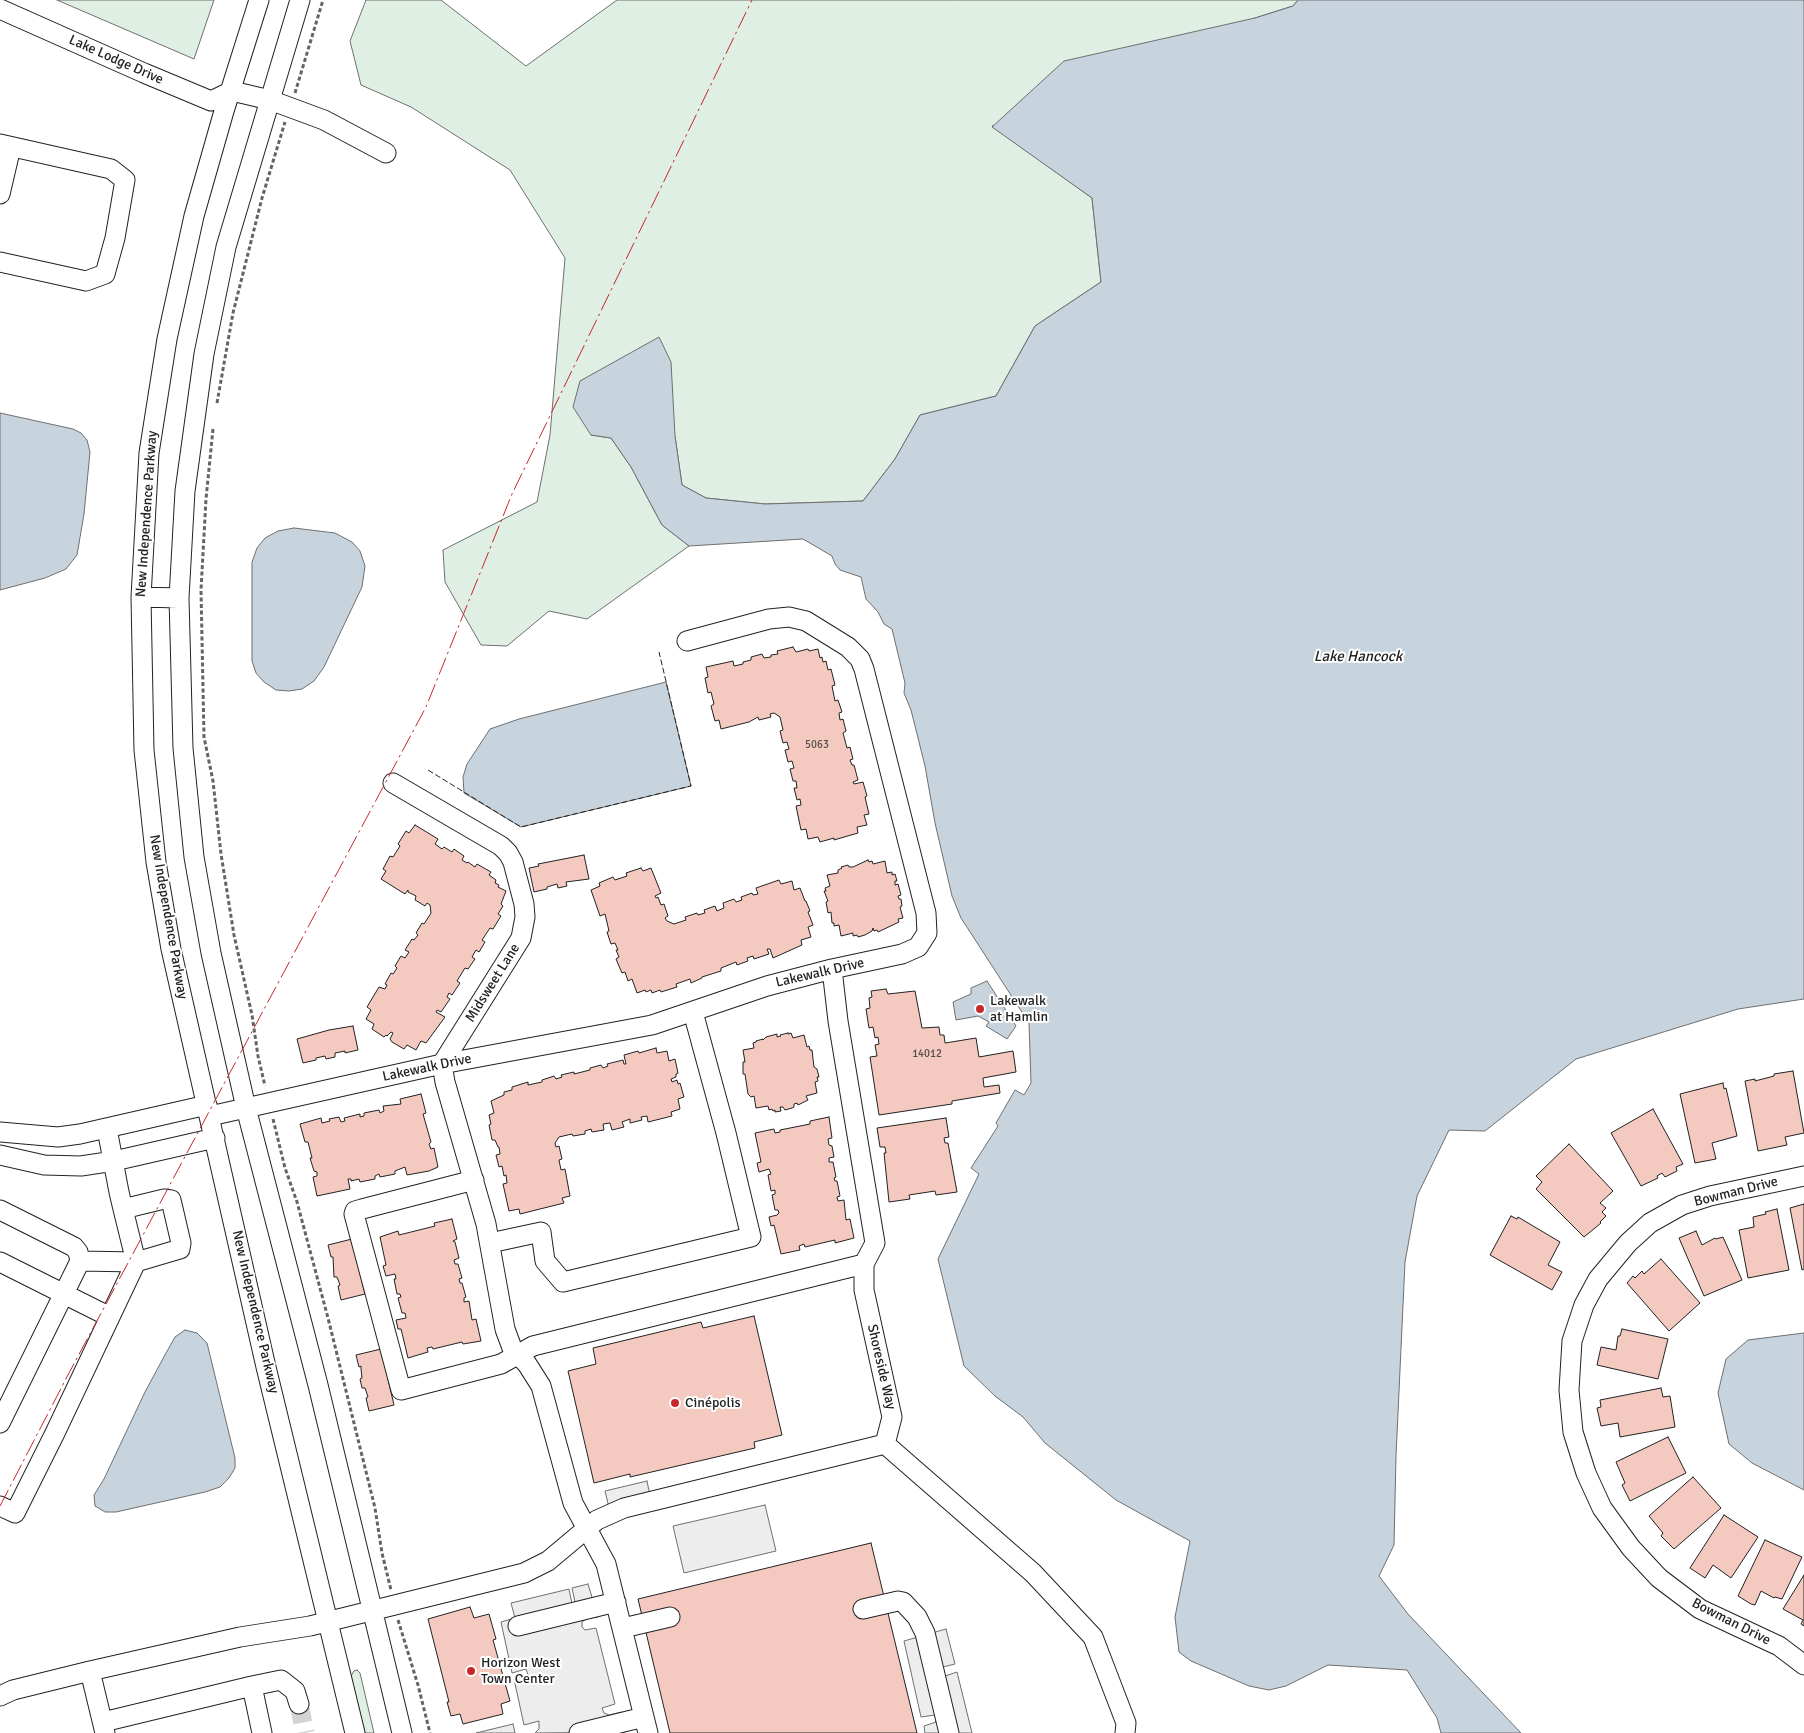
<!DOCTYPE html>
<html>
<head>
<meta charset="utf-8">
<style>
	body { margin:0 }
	canvas { display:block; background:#fff }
</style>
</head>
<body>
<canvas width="1804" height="1733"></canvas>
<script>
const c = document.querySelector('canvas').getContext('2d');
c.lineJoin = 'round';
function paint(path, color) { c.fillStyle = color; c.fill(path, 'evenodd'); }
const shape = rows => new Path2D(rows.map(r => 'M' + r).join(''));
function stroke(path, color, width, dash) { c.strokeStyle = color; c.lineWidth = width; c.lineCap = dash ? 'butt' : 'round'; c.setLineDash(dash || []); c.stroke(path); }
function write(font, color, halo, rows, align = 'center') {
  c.font = font + ' Signika,sans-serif'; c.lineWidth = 4; c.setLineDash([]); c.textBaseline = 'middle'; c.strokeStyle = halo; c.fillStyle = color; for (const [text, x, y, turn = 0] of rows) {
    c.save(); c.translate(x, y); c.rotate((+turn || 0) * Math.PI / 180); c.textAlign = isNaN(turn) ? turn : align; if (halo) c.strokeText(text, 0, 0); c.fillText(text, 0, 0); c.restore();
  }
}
const green = shape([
	[57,0,214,0,194,59,57,0],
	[366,0,441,0,526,66,617,0,1298,0,1293,6,1255,18,992,126,1092,198,1101,282,1035,326,996,396,920,415,895,459,863,501,765,504,706,498,682,485,675,436,591,435,611,438,631,467,662,525,689,546,587,619,549,611,507,646,481,645,445,582,443,550,537,502,550,435,565,258,510,170,411,107,361,85,350,41,366,0],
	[357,1670,360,1673,374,1733,365,1733,351,1676,354,1671,357,1670]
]);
const parking = shape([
	[647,1481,653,1510,612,1520,605,1491,647,1481],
	[765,1505,776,1551,684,1573,673,1526,765,1505],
	[588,1584,598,1617,586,1619,582,1622,582,1627,585,1630,596,1628,615,1704,602,1708,604,1713,609,1715,622,1712,626,1732,535,1733,539,1729,539,1721,524,1725,514,1679,528,1675,526,1669,512,1673,501,1622,515,1618,511,1603,569,1589,572,1604,575,1602,572,1588,588,1584],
	[946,1629,955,1664,943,1667,945,1676,957,1672,972,1733,925,1733,924,1726,936,1722,935,1715,921,1717,904,1641,946,1629],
	[513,1724,515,1733,476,1733,513,1724]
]);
const water = shape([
	[1298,0,1804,0,1804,999,1738,1009,1576,1059,1485,1131,1449,1130,1417,1196,1405,1262,1396,1456,1394,1545,1379,1576,1408,1614,1521,1733,1441,1733,1437,1718,1407,1670,1328,1665,1286,1686,1269,1690,1249,1686,1191,1661,1179,1652,1175,1617,1190,1541,1116,1500,1045,1443,1023,1417,995,1396,964,1366,938,1259,979,1174,971,1168,998,1126,996,1123,1015,1090,1024,1095,1031,1083,1029,1023,961,918,952,896,935,823,925,766,911,710,904,693,905,683,892,629,884,624,878,612,866,599,861,577,840,570,835,564,832,556,803,539,689,546,662,525,631,467,611,438,591,435,573,407,580,381,659,337,671,362,675,436,682,485,706,498,765,504,863,501,895,459,920,415,996,396,1035,326,1101,282,1092,198,992,127,1064,61,1255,18,1293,6,1298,0],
	[0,413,73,429,81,433,87,440,90,452,84,514,77,555,66,569,45,578,0,590,0,413],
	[294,528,335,533,352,542,360,551,365,566,362,587,324,667,314,681,302,689,289,691,276,690,264,682,256,673,252,661,252,562,257,548,265,538,278,531,294,528],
	[666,682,691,786,521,827,464,793,463,777,467,764,490,729,519,719,666,682],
	[987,981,1016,1026,1007,1039,986,1026,989,1022,978,1016,956,1020,953,1002,971,994,971,988,987,981],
	[185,1330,197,1333,207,1343,235,1458,235,1468,229,1478,220,1487,205,1492,116,1512,105,1512,95,1506,94,1495,104,1479,145,1392,166,1353,175,1337,185,1330],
	[1804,1333,1804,1490,1752,1463,1729,1444,1718,1393,1726,1359,1748,1340,1804,1333]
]);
const building = shape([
	[793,647,796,652,808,649,809,651,818,649,820,658,822,657,823,662,826,661,828,670,831,669,835,685,832,686,835,701,838,700,842,712,839,713,840,720,843,719,846,731,843,733,847,748,850,747,853,759,850,760,852,765,854,765,858,780,853,782,854,784,863,782,867,796,865,797,869,814,864,815,867,825,857,827,858,833,834,840,834,838,820,842,818,837,808,839,806,829,801,830,796,806,801,805,800,799,797,800,794,788,797,788,796,781,793,781,790,769,794,768,792,761,788,762,785,750,789,749,787,742,783,743,780,731,783,730,780,717,774,713,770,714,771,717,759,720,758,717,749,722,721,729,719,720,715,721,711,706,714,704,711,692,708,693,705,678,708,677,706,667,733,661,734,666,743,664,743,662,751,660,751,657,762,654,764,658,771,657,771,655,778,654,777,651,793,647],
	[415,825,438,839,435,844,442,849,444,847,452,852,454,849,464,856,462,860,467,863,468,862,475,867,477,864,491,872,489,875,496,880,495,883,499,885,498,887,506,891,501,904,503,906,498,914,501,916,493,929,490,928,482,940,485,942,479,952,476,950,472,957,475,959,468,969,465,968,457,981,460,983,452,995,449,993,447,997,450,999,441,1012,437,1010,436,1012,445,1017,426,1043,421,1041,416,1050,407,1045,404,1049,392,1042,390,1039,393,1033,391,1032,387,1036,386,1035,384,1037,372,1029,374,1024,366,1019,371,1010,367,1007,379,987,385,989,387,985,385,984,391,973,393,974,397,968,395,966,401,956,405,958,409,952,405,950,412,939,414,940,418,935,416,933,422,923,424,924,431,913,430,905,427,903,425,906,415,900,416,896,408,892,408,890,405,894,381,879,386,871,383,869,390,856,393,857,400,846,398,844,406,831,409,833,415,825],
	[584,855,589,879,566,882,567,886,558,888,557,884,547,887,547,889,534,892,529,868,539,866,538,864,584,855],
	[868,860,869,862,872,861,873,864,885,861,887,873,892,872,892,875,895,874,897,881,895,881,895,885,898,884,901,895,898,896,899,899,901,899,902,906,900,907,903,918,898,919,899,922,878,932,877,930,874,931,873,928,872,931,865,935,858,937,857,935,853,936,853,933,841,936,839,925,834,926,834,923,832,923,831,912,828,913,826,902,828,901,824,891,826,891,825,888,830,886,827,875,838,873,838,870,842,868,841,867,848,865,849,867,853,867,868,860],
	[641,868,643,871,651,868,661,893,655,896,656,898,658,897,661,905,664,904,668,916,665,918,667,921,674,924,686,920,685,917,697,913,698,915,705,913,704,910,715,906,717,911,724,908,723,903,734,899,736,902,742,900,741,897,752,893,753,895,758,894,756,888,779,880,781,884,792,881,794,890,800,888,805,901,806,901,810,911,808,912,813,925,808,927,811,937,801,940,802,945,773,958,770,949,767,949,769,954,754,959,753,956,747,958,748,961,737,965,736,962,721,968,721,971,702,977,702,978,691,983,690,979,676,984,677,987,661,992,660,990,652,993,651,990,646,992,645,990,637,993,632,979,628,981,625,972,622,973,616,959,619,957,616,950,618,950,615,943,611,944,607,932,609,931,605,914,600,916,591,890,600,886,599,883,613,877,615,880,627,876,626,873,641,868],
	[886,989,888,994,915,991,922,1028,939,1027,940,1035,944,1035,945,1043,976,1038,979,1057,1013,1051,1016,1072,983,1078,984,1087,999,1085,1000,1093,952,1101,952,1104,879,1115,870,1057,877,1056,875,1045,879,1044,878,1037,875,1038,873,1027,869,1028,866,1009,870,1008,869,998,872,997,871,991,886,989],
	[353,1026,358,1050,345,1053,345,1051,335,1053,335,1057,326,1059,325,1056,316,1058,316,1060,303,1063,297,1039,329,1030,353,1026],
	[788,1033,788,1034,791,1033,793,1038,804,1035,807,1047,809,1046,810,1050,812,1050,814,1067,817,1069,819,1077,817,1077,818,1081,815,1082,817,1093,806,1096,808,1100,798,1105,797,1103,794,1104,794,1107,792,1108,785,1110,783,1107,780,1107,781,1111,775,1112,775,1110,773,1111,772,1109,769,1110,768,1106,756,1108,754,1096,751,1097,748,1094,745,1074,743,1074,743,1062,745,1062,743,1050,754,1048,753,1043,756,1042,756,1041,763,1039,763,1040,766,1037,777,1034,777,1037,781,1036,780,1035,788,1033],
	[656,1048,657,1053,667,1051,669,1061,675,1059,678,1073,676,1074,676,1077,671,1079,672,1082,677,1080,678,1084,680,1083,684,1097,678,1099,680,1109,671,1112,672,1116,648,1122,647,1116,641,1117,642,1120,630,1123,630,1119,622,1122,624,1127,612,1130,610,1123,603,1124,604,1130,592,1132,591,1129,585,1131,585,1134,573,1136,572,1134,559,1137,555,1143,556,1147,559,1146,562,1159,559,1160,561,1170,565,1169,570,1196,562,1198,564,1203,520,1214,519,1209,509,1211,503,1184,507,1183,506,1175,504,1176,502,1166,499,1167,496,1155,500,1154,499,1147,498,1147,495,1140,492,1140,489,1125,491,1124,489,1115,494,1113,491,1101,504,1095,504,1092,512,1090,512,1087,528,1082,528,1085,542,1082,542,1080,554,1076,556,1079,562,1077,561,1075,574,1072,574,1074,590,1070,590,1068,601,1065,603,1068,608,1066,607,1064,623,1060,624,1064,626,1064,624,1055,638,1051,639,1053,656,1048],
	[1793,1071,1804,1133,1785,1137,1787,1145,1758,1151,1745,1081,1755,1079,1755,1081,1774,1076,1774,1074,1793,1071],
	[1723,1083,1724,1089,1726,1088,1737,1136,1712,1143,1716,1159,1695,1163,1680,1094,1723,1083],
	[421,1094,426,1113,423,1114,431,1142,429,1144,431,1149,434,1148,438,1167,429,1171,407,1175,405,1167,395,1171,395,1174,380,1177,379,1174,375,1176,375,1179,360,1182,359,1179,351,1181,351,1179,348,1179,350,1189,317,1196,313,1177,317,1176,317,1172,314,1171,310,1158,312,1158,308,1142,305,1142,300,1124,321,1118,322,1123,330,1121,329,1119,339,1117,341,1122,345,1121,344,1118,360,1114,360,1117,364,1116,364,1113,379,1110,380,1113,384,1111,383,1106,401,1104,400,1099,421,1094],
	[1653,1109,1683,1164,1676,1167,1677,1171,1665,1177,1662,1173,1657,1176,1658,1178,1641,1186,1611,1133,1653,1109],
	[829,1117,832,1138,828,1139,829,1145,832,1146,834,1157,829,1158,829,1162,833,1162,836,1177,834,1178,835,1181,837,1181,840,1196,837,1197,838,1201,844,1200,846,1220,850,1219,854,1238,835,1243,835,1240,805,1247,804,1244,799,1246,800,1250,781,1254,774,1225,771,1226,769,1217,777,1215,779,1213,778,1210,775,1210,772,1195,775,1194,775,1190,771,1191,768,1175,771,1174,769,1169,759,1172,757,1163,761,1162,755,1133,774,1129,775,1133,780,1132,780,1130,810,1124,810,1121,829,1117],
	[946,1118,949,1137,944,1138,945,1143,948,1143,957,1192,936,1195,935,1191,909,1195,910,1199,889,1202,884,1153,886,1153,885,1147,880,1147,877,1128,946,1118],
	[1569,1144,1613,1191,1600,1203,1606,1208,1602,1212,1606,1216,1600,1222,1601,1223,1584,1237,1536,1189,1542,1182,1536,1176,1569,1144],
	[1804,1204,1804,1269,1802,1270,1790,1208,1804,1204],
	[1777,1209,1789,1270,1748,1278,1739,1230,1754,1227,1753,1217,1766,1214,1765,1212,1777,1209],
	[1511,1216,1517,1219,1518,1217,1560,1242,1548,1265,1562,1272,1552,1290,1490,1255,1511,1216],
	[452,1219,457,1239,453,1241,455,1242,459,1258,454,1260,455,1264,458,1264,462,1278,459,1279,460,1283,462,1283,466,1297,464,1298,464,1302,469,1301,472,1320,476,1319,481,1341,463,1344,462,1342,433,1349,432,1347,427,1348,428,1352,408,1358,401,1329,398,1329,396,1320,406,1318,405,1313,402,1313,398,1298,401,1297,400,1294,397,1294,394,1279,396,1279,395,1274,386,1276,383,1266,386,1265,380,1237,398,1231,399,1235,435,1226,434,1223,452,1219],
	[1696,1231,1702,1245,1715,1238,1716,1239,1723,1237,1742,1280,1704,1296,1679,1238,1696,1231],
	[352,1239,365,1294,341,1300,338,1286,340,1285,337,1277,334,1277,333,1257,331,1257,328,1245,352,1239],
	[1661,1259,1700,1303,1669,1331,1627,1283,1633,1276,1635,1278,1642,1271,1644,1274,1661,1259],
	[754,1316,782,1435,754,1442,755,1448,630,1477,630,1474,594,1483,568,1371,596,1364,593,1348,701,1322,703,1328,754,1316],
	[1622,1329,1668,1339,1658,1379,1597,1365,1601,1347,1616,1350,1618,1336,1620,1336,1622,1329],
	[381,1349,394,1405,369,1411,366,1398,368,1397,365,1388,362,1388,360,1379,362,1378,361,1369,361,1366,359,1367,356,1355,381,1349],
	[1661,1388,1663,1397,1670,1396,1675,1427,1620,1437,1618,1423,1601,1426,1597,1408,1601,1407,1600,1400,1661,1388],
	[1668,1437,1686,1473,1630,1501,1622,1485,1625,1483,1616,1462,1668,1437],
	[1693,1477,1721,1508,1674,1549,1661,1536,1663,1533,1649,1516,1693,1477],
	[1724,1515,1758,1537,1731,1578,1713,1565,1705,1578,1690,1568,1724,1515],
	[1765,1540,1802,1557,1782,1599,1775,1597,1774,1598,1761,1591,1755,1605,1751,1604,1738,1596,1765,1540],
	[871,1543,917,1733,670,1733,638,1599,871,1543],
	[1804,1575,1804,1626,1801,1624,1803,1620,1783,1609,1804,1575],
	[470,1607,474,1618,489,1614,496,1639,493,1640,510,1701,501,1704,503,1714,463,1724,460,1714,451,1716,447,1702,449,1702,428,1619,470,1607]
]);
const minorTunnel = shape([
	[299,1704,305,1733]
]);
const path = shape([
	[295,93,323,0],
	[217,403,233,313,262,198,285,122],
	[213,429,206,499,201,590,204,737,213,781,221,854,234,935,252,1015,258,1056,265,1086],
	[273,1119,285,1168,297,1202,328,1318,375,1508,382,1553,391,1590],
	[398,1620,418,1685,430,1733]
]);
const minor = shape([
	[259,0,224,111,194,216,167,339,149,453,141,597,144,750,156,862,171,949,266,1367,355,1733],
	[300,0,226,247,204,354,185,491,179,598,183,748,194,857,211,953,246,1108,318,1385,402,1733],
	[0,9,144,73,211,101,232,91,270,100,324,120,386,153],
	[0,144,111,169,125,180,115,238,105,274,86,281,0,262],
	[0,194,11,147],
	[141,597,179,598],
	[393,783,501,846,508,853,513,862,524,904,525,917,521,938,442,1064,445,1082,486,1224,505,1329,512,1348,527,1364,541,1386,573,1503,606,1564,648,1733],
	[832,969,838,1021,875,1243,864,1264,864,1290,892,1417,885,1444],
	[210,1116,442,1064,652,1025,767,986,832,969,902,954,918,947,927,933,926,913,864,669,860,659,848,647,806,621,789,617,769,619,687,641],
	[107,1129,119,1192,123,1209,136,1262,180,1249,181,1243,171,1200,164,1199,123,1209],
	[0,1132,58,1137,80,1134,207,1105],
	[0,1155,44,1165,81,1166,114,1161,215,1138],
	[1804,1176,1710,1196,1682,1205,1650,1223,1628,1243,1598,1279,1584,1305,1572,1341,1569,1390,1573,1432,1586,1473,1602,1508,1631,1548,1659,1578,1700,1609,1779,1646,1804,1665],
	[474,1180,362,1209,355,1211,354,1214,401,1390,501,1364,533,1346,864,1264],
	[0,1210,74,1247,78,1252,80,1261,0,1423],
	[490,1243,541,1232,545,1261,563,1282,751,1237,726,1133,693,1012],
	[0,1262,110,1317],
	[885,1444,1033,1573,1093,1637,1126,1723,1125,1733],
	[0,1506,15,1513,55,1433,136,1262,80,1261],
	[863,1609,898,1601,903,1602,917,1617,925,1633,949,1733],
	[518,1626,616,1602],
	[623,1628,670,1617],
	[252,1686,281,1680,295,1691,299,1704],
	[0,1696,13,1690,90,1671],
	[103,1722,252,1686,262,1733],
	[105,1733,90,1671,240,1637,310,1626,524,1573,548,1561,597,1520,624,1508,885,1444],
	[579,1733,644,1717]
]);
const fence = shape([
	[428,770,521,827,691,786,659,652]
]);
const power = shape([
	[0,1506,69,1373,426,707,512,494,752,0]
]);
const markers = [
	[980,1009,5,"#c62828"],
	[675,1403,5,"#c62828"],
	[471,1671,5,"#c62828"]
];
const numberNames = [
	["5063",817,745],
	["14012",927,1054]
];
const streetNames = [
	["Lake Lodge Drive",116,60,24],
	["New Independence Parkway",147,514,-86],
	["New Independence Parkway",168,917,80],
	["Lakewalk Drive",820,973,-13],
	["Midsweet Lane",493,983,-58],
	["Lakewalk Drive",427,1068,-12],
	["Bowman Drive",1736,1192,-14],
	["New Independence Parkway",255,1312,77],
	["Shoreside Way",881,1367,77],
	["Bowman Drive",1731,1622,27]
];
const poiNames = [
	["Lakewalk",990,1001],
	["at Hamlin",990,1017],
	["Cinépolis",685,1403],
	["Horizon West",481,1663],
	["Town Center",481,1679]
];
const waterNames = [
	["Lake Hancock",1358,657]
];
paint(green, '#e0efe3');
stroke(green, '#6f6f6f', 1);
paint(parking, '#ededed');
stroke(parking, '#6f6f6f', 1);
paint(water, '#c7d3dd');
stroke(water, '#6f6f6f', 1);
paint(building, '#f3c9c0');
stroke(building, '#222', 1);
stroke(minorTunnel, '#d3d3d3', 19, [19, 9]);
stroke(minor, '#222', 21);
stroke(path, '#646464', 3, [4, 2.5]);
stroke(minor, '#fff', 19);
stroke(fence, '#222', 1, [6, 2.5]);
stroke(power, '#c62828', 1, [18, 4, 2.5, 4]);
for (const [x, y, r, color] of markers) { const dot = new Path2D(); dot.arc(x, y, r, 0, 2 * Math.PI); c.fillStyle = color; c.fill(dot); stroke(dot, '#fff', 2); }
write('11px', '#564c4a', null, numberNames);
write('14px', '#222', '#fff', streetNames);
write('14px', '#222', '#fff', poiNames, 'left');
write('italic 15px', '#222', '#fff', waterNames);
</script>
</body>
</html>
